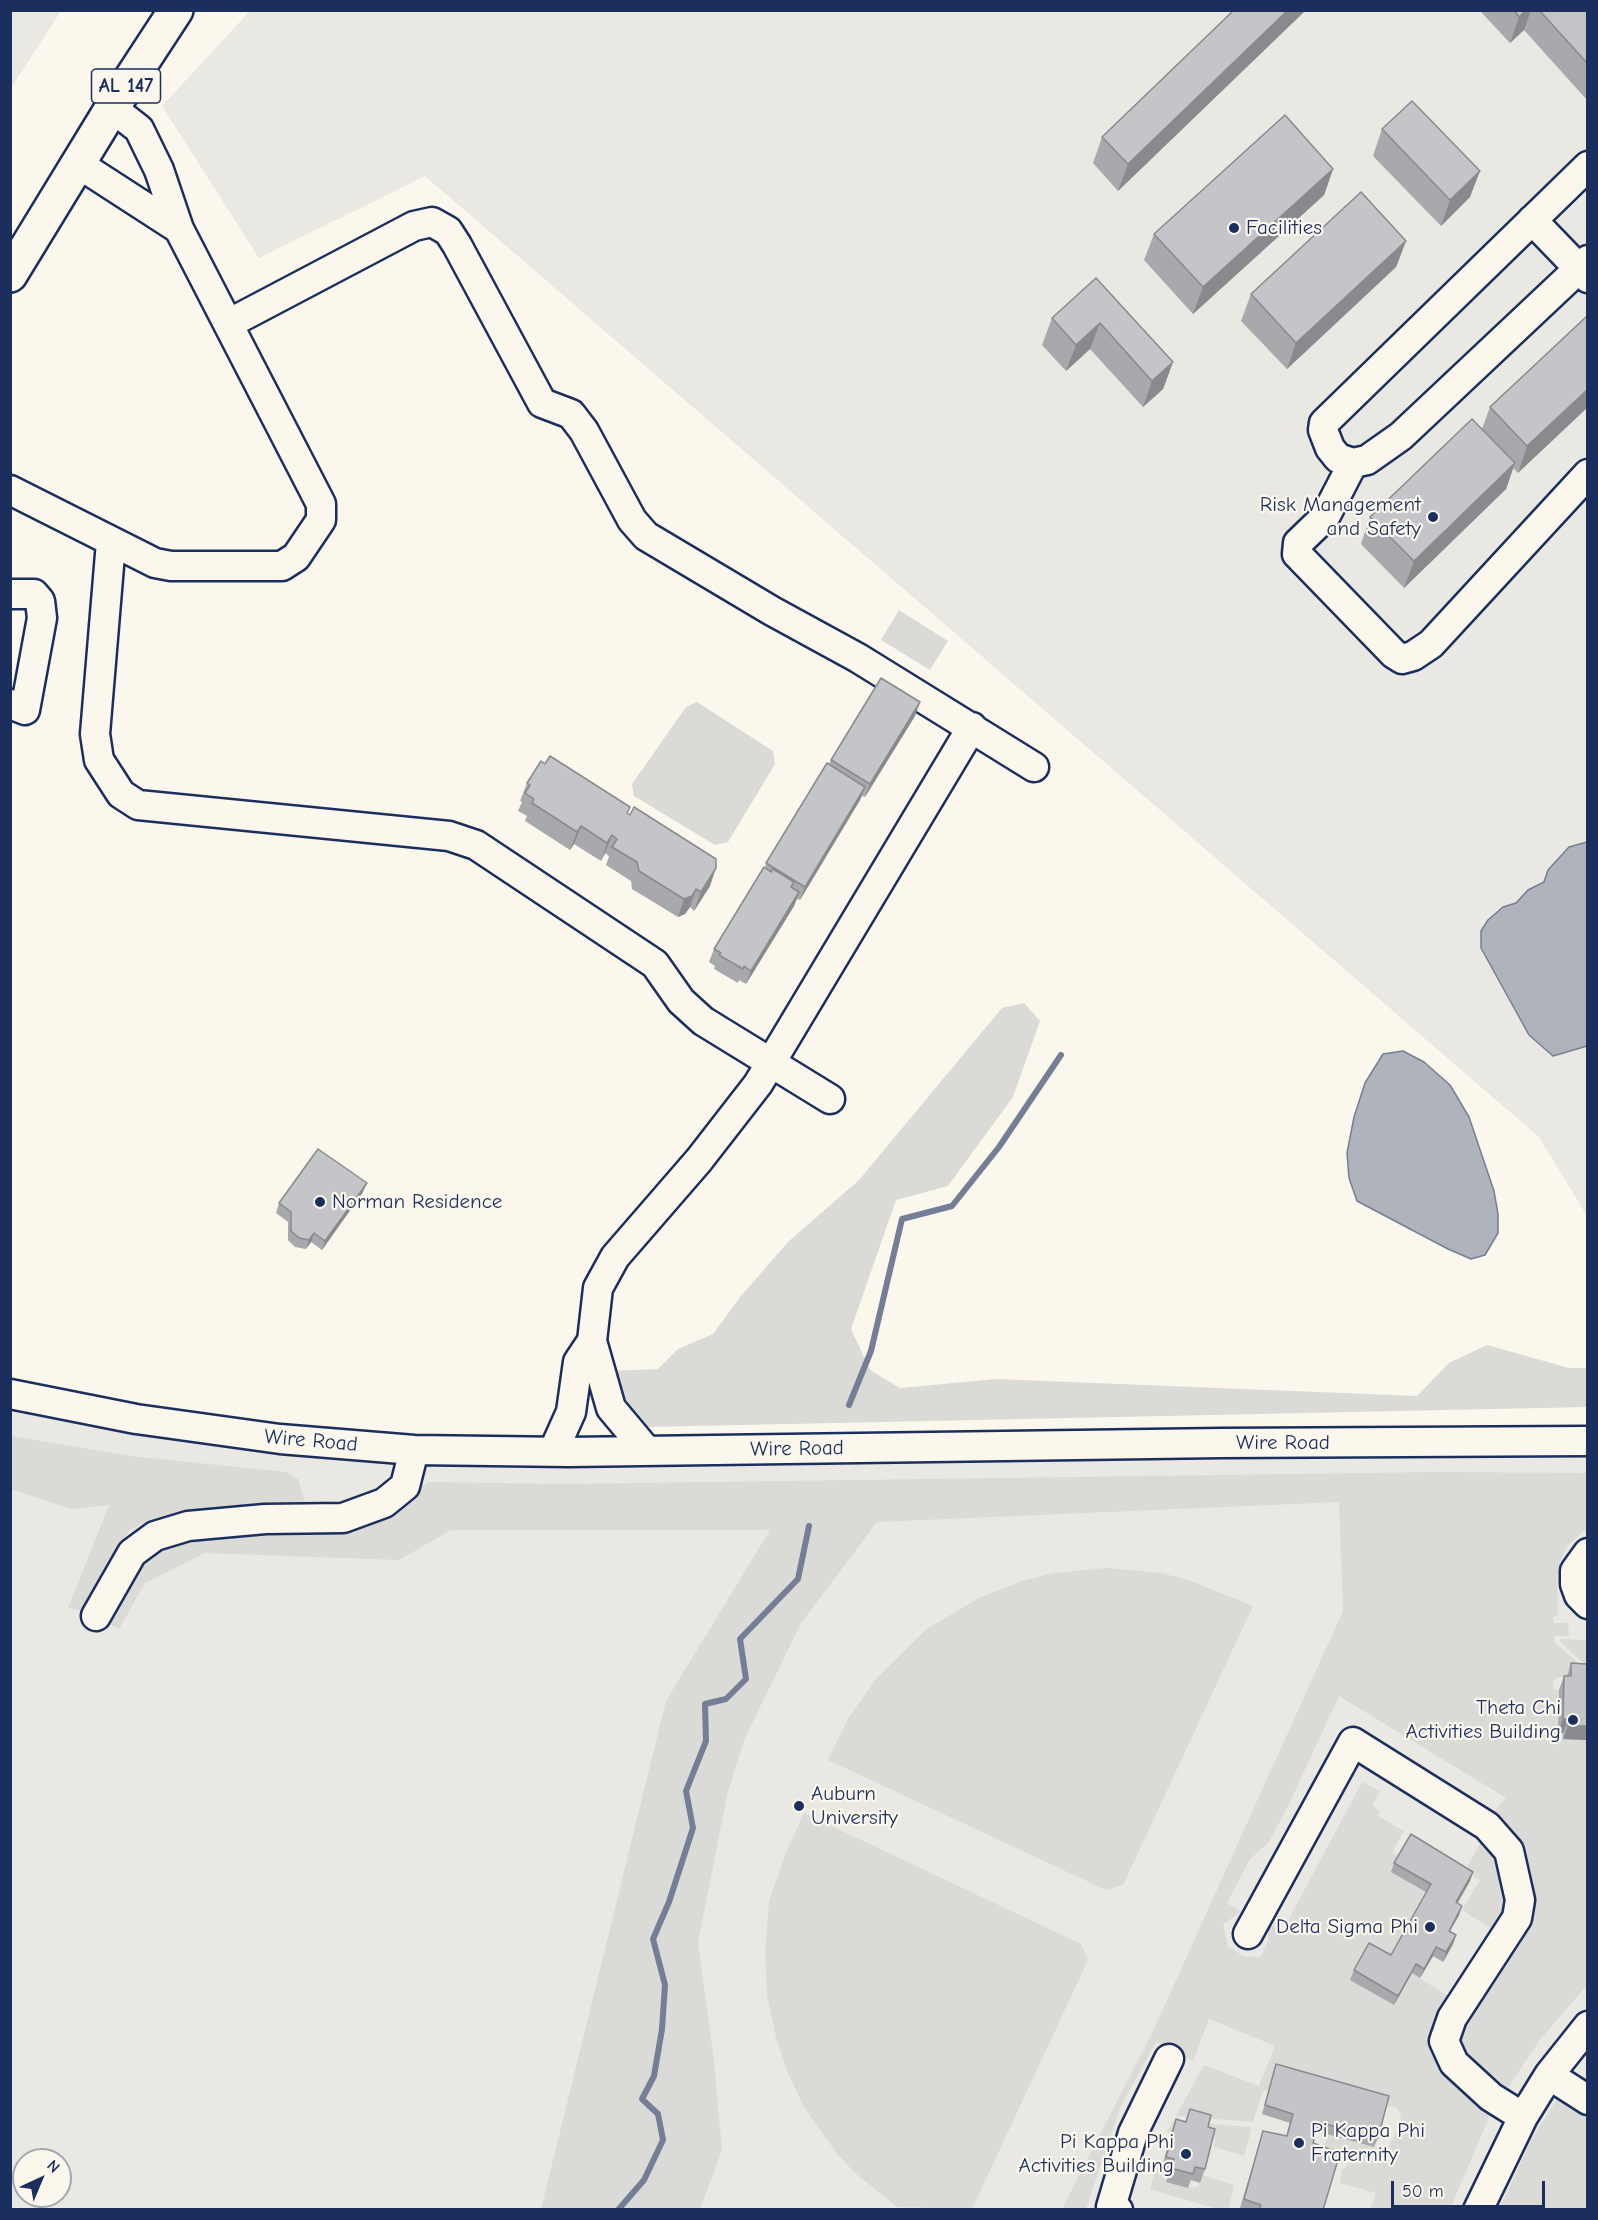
<!DOCTYPE html>
<html>
<head>
<meta charset="utf-8">
<style>
	body { margin:0 }
	#map { position:relative; width:1598px; height:2220px; overflow:hidden; background:#fbf7ec; font-family:"Comic Neue",sans-serif }
	canvas { display:block }
	.frame { position:absolute; inset:0; border:12px solid #1b2f5e; pointer-events:none }
	.north { position:absolute; left:12px; top:2148px; width:60px; height:60px; box-sizing:border-box; background:#fbf7ec; border:2px solid #a1a7b3; border-radius:50%; rotate:44deg; font-size:16px; font-weight:700; line-height:24px; text-align:center; color:#1b2f5e }
	.north::after { content:''; display:block; margin:auto; width:21px; height:27px; background:#1b2f5e; clip-path:polygon(50% 0,100% 100%,50% 72%,0 100%) }
	.scale { position:absolute; left:1391px; top:2181px; width:154px; height:27px; box-sizing:border-box; border:3px solid #1b2f5e; border-top:0; padding-left:8px; font-size:18px; line-height:21px; white-space:nowrap; color:#1b2f5e; -webkit-text-stroke:4px #fbf7ec; paint-order:stroke }
</style>
</head>
<body>
<div id="map">
<canvas width="1598" height="2220"></canvas>
<div class="frame"></div>
<div class="north">N</div>
<div class="scale">50 m</div>
</div>
<script>
const c = document.querySelector('canvas').getContext('2d');
c.lineJoin = 'round';
function paint(path, color) { c.fillStyle = color; c.fill(path, 'evenodd'); }
const shape = rows => new Path2D(rows.map(r => 'M' + r).join(''));
function stroke(path, color, width, dash) { c.strokeStyle = color; c.lineWidth = width; c.lineCap = dash ? 'butt' : 'round'; c.setLineDash(dash || []); c.stroke(path); }
function write(font, color, halo, rows, align = 'center') {
  c.font = font + ' "Comic Neue",sans-serif'; c.lineWidth = 4.5; c.setLineDash([]); c.textBaseline = 'middle'; c.strokeStyle = halo; c.fillStyle = color; for (const [text, x, y, turn = 0] of rows) {
    c.save(); c.translate(x, y); c.rotate((+turn || 0) * Math.PI / 180); c.textAlign = isNaN(turn) ? turn : align; if (halo) c.strokeText(text, 0, 0); c.fillText(text, 0, 0); c.restore();
  }
}
const built = shape([
	[11,10,61,11,11,88,10,11],
	[250,11,1587,11,1587,1216,1539,1137,425,176,259,258,162,106],
	[10,1394,280,1439,1587,1441,1587,2209,11,2209],
	[24,2160,60,2160,60,2196,24,2196]
]);
const green = shape([
	[899,610,948,641,930,670,881,640],
	[697,702,773,751,775,764,728,842,715,845,634,796,632,784,686,707],
	[1024,1003,1040,1021,1013,1097,948,1186,896,1200,851,1329,870,1370,900,1388,996,1379,1417,1396,1449,1363,1487,1345,1569,1368,1587,1368,1588,1407,647,1427,629,1413,610,1371,658,1369,678,1349,713,1334,741,1296,788,1242,859,1180,1002,1008],
	[10,1436,130,1456,286,1472,298,1479,305,1502,302,1509,219,1508,187,1510,142,1523,130,1530,123,1539,88,1612,68,1608,109,1505,71,1509,11,1489],
	[1438,1472,1587,1473,1587,1528,1567,1546,1561,1559,1557,1577,1558,1614,1553,1618,1554,1623,1568,1623,1569,1636,1555,1636,1554,1642,1587,1670,1556,1678,1553,1682,1554,1690,1559,1690,1558,1732,1563,1733,1564,1739,1587,1740,1587,1985,1539,2041,1507,2089,1490,2081,1459,2047,1459,2038,1464,2026,1521,1933,1493,1813,1506,1798,1339,1696,1288,1806,1269,1842,1250,1859,1227,1903,1241,1912,1223,1924,1228,1946,1243,1956,1261,1957,1268,1941,1268,1924,1283,1930,1362,1782,1380,1791,1372,1806,1380,1811,1378,1816,1404,1831,1392,1852,1399,1857,1428,1893,1394,2005,1412,1973,1452,1999,1436,2029,1491,2113,1450,2209,1370,2209,1376,2193,1340,2183,1342,2170,1348,2165,1350,2159,1341,2151,1324,2151,1327,2134,1384,2149,1389,2146,1399,2126,1401,2117,1396,2107,1263,2090,1253,2122,1176,2116,1204,2065,1259,2086,1275,2046,1209,2019,1193,2061,1156,2042,1120,2108,1086,2209,1062,2209,1154,2029,1343,1611,1339,1502,877,1522,801,1623,744,1740,727,1795,698,1943,714,2061,722,2150,700,2209,541,2209,666,1701,770,1530,451,1530,399,1560,205,1553,145,1583,119,1629,103,1620,140,1561,167,1542,418,1490,428,1482,564,1484],
	[1107,1568,1161,1573,1189,1580,1253,1606,1123,1885,1106,1890,828,1760,849,1717,876,1679,928,1628,979,1598,1022,1581,1054,1573],
	[1560,1639,1587,1640,1587,1666,1560,1642],
	[804,1813,1081,1944,1088,1960,972,2209,897,2207,854,2172,835,2151,804,2107,788,2073,776,2037,767,1995,765,1953,769,1901,786,1853],
	[1482,1840,1496,1855,1509,1904,1496,1932,1462,1910,1480,1880,1465,1871],
	[1558,2098,1587,2110,1587,2209,1499,2210,1533,2136],
	[1173,2121,1252,2127,1244,2156,1214,2147,1215,2138,1212,2131,1181,2136,1167,2132],
	[1157,2164,1163,2166,1161,2171,1167,2182,1193,2188,1198,2186,1202,2175,1234,2185,1228,2210,1217,2209,1150,2189]
]);
const water = shape([
	[1587,842,1587,1046,1553,1056,1529,1035,1481,948,1481,931,1488,920,1503,907,1516,903,1528,890,1544,882,1548,870,1569,847,1587,842],
	[1403,1051,1424,1062,1450,1085,1469,1117,1494,1191,1498,1214,1498,1233,1485,1255,1471,1259,1448,1249,1357,1201,1349,1178,1347,1153,1354,1117,1365,1083,1383,1054,1403,1051]
]);
const stream = shape([
	[849,1405,871,1351,902,1219,952,1206,999,1147,1061,1055],
	[618,2210,644,2180,663,2140,658,2114,642,2099,654,2076,662,2029,665,1985,653,1939,669,1902,693,1828,686,1791,706,1741,705,1704,726,1699,746,1679,740,1639,798,1579,809,1526]
]);
const minor = shape([
	[77,163,179,229],
	[1588,166,1324,423,1323,430,1330,448,1338,458,1353,463,1367,460,1401,436,1588,260],
	[1532,220,1588,278],
	[228,324,414,226,432,222,448,231,457,245,542,403,571,414,584,431,632,520,646,536,772,611,858,658,1034,767],
	[1353,463,1325,517,1298,543,1297,554,1394,654,1402,659,1413,656,1431,644,1588,474],
	[10,490,155,563,171,566,282,566,296,557,321,520,321,504,179,229,159,170,139,129,112,108],
	[111,542,95,734,99,760,121,794,138,805,449,836,476,845,655,964,681,1001,703,1021,830,1099],
	[10,594,34,594,40,601,42,618,25,710,10,704],
	[592,1341,611,1408,647,1451],
	[10,1394,136,1419,280,1439,414,1450,569,1452,1222,1443,1588,1441],
	[553,1452,571,1412,578,1362,592,1341,598,1288,615,1257,699,1160,758,1084,972,727],
	[1588,1553,1575,1571,1575,1584,1579,1595,1588,1604],
	[96,1616,132,1553,155,1536,188,1526,265,1519,343,1518,384,1503,405,1486,414,1450],
	[1248,1934,1353,1742,1487,1826,1509,1851,1520,1900,1517,1918,1452,2018,1444,2041,1454,2063,1491,2097,1523,2117],
	[1549,2075,1588,2100],
	[1118,2210,1111,2207,1133,2133,1169,2059],
	[1478,2210,1523,2117,1549,2075,1588,2026]
]);
const major = shape([
	[10,275,112,108,176,10]
]);
const wall = shape([
	[1234,10,1306,10,1118,191,1093,163,1102,137],
	[1482,10,1587,10,1587,100,1524,30,1510,43,1481,12],
	[1382,129,1470,197,1441,226,1373,156],
	[1333,169,1324,195,1193,314,1144,260,1154,234],
	[1406,241,1396,267,1287,369,1241,321,1251,294],
	[1096,278,1173,362,1163,389,1143,407,1090,349,1066,371,1042,345,1052,318],
	[1587,316,1518,473,1513,468,1506,489,1404,588,1361,544,1370,517,1482,429,1490,407],
	[915,716,865,797,862,796,860,800,800,900,797,899,794,906,746,984,739,980,738,983,714,969,715,966,709,962,714,949,765,868,766,863,829,764,831,760],
	[527,783,628,814,710,886,694,911,690,907,685,914,678,917,632,889,631,881,606,865,609,856,605,853,601,861,574,844,570,850,525,821,527,816,518,811,522,802,520,801],
	[363,1192,322,1250,311,1242,306,1249,295,1247,288,1240,288,1222,276,1213,279,1203],
	[1571,1663,1587,1664,1587,1740,1563,1739,1563,1733,1558,1733,1559,1690,1564,1676,1567,1676],
	[1394,1863,1473,1872,1470,1881,1457,1903,1462,1906,1459,1915,1450,1931,1456,1935,1453,1944,1443,1962,1433,1956,1420,1978,1412,1973,1394,2005,1350,1980,1354,1970,1391,1955,1426,1892,1391,1872],
	[1276,2064,1378,2138,1374,2147,1316,2131,1313,2143,1323,2210,1245,2210,1240,2208,1263,2131,1286,2136,1290,2123,1262,2114],
	[1190,2109,1208,2127,1205,2169,1200,2183,1191,2180,1188,2188,1166,2182,1169,2173,1161,2171,1171,2133,1176,2119,1185,2122]
]);
const shadedWall = shape([
	[1288,10,1306,10,1118,191,1128,164],
	[1526,10,1531,10,1524,30,1510,43,1519,17],
	[1333,169,1324,195,1193,314,1203,287],
	[1480,171,1470,197,1441,226,1450,200],
	[1406,241,1396,267,1287,369,1296,343],
	[1100,323,1090,349,1066,371,1076,345],
	[1173,362,1163,389,1143,407,1152,381],
	[1587,390,1587,408,1518,473,1527,446],
	[1515,463,1506,489,1404,588,1414,561],
	[920,702,915,716,865,797,870,784],
	[865,787,860,800,800,900,805,887],
	[581,826,574,844,570,850,577,832],
	[612,835,605,853,601,861,607,843],
	[716,868,710,886,694,911,701,892],
	[696,889,690,907,685,914,678,917,684,899],
	[799,892,794,906,746,984,751,971],
	[367,1183,363,1192,322,1250,325,1241],
	[314,1233,311,1242,306,1249,309,1240],
	[1563,1719,1568,1719,1563,1733,1558,1733],
	[1568,1726,1587,1726,1587,1740,1563,1739],
	[1473,1872,1470,1881,1453,1911,1456,1902],
	[1462,1906,1459,1915,1445,1940,1449,1931],
	[1456,1935,1453,1944,1443,1962,1446,1952],
	[1436,1947,1433,1956,1420,1978,1424,1969],
	[1416,1964,1412,1973,1394,2005,1398,1996]
]);
const building = shape([
	[1234,10,1288,10,1128,164,1102,137,1234,10],
	[1514,10,1526,10,1519,17,1514,10],
	[1539,10,1587,10,1587,63,1539,10],
	[1412,101,1480,171,1450,200,1382,129,1412,101],
	[1285,115,1333,169,1203,287,1154,234,1285,115],
	[1361,192,1406,241,1296,343,1251,294,1361,192],
	[1096,278,1173,362,1152,381,1100,323,1076,345,1052,318,1096,278],
	[1587,316,1587,390,1527,446,1490,407,1587,316],
	[1472,419,1515,463,1414,561,1370,517,1472,419],
	[881,678,920,702,870,784,831,760,881,678],
	[550,756,630,807,627,813,630,815,634,807,716,859,716,868,701,892,696,889,692,896,684,899,639,871,637,862,612,847,617,839,612,835,607,843,581,826,577,832,532,803,534,799,525,793,530,785,527,783,541,761,545,764,550,756],
	[827,763,865,787,805,887,766,863,827,763],
	[764,867,771,872,773,869,794,882,791,887,799,892,751,971,744,966,743,969,719,955,721,953,714,949,764,867],
	[318,1149,367,1183,325,1241,314,1233,309,1240,299,1238,291,1231,291,1212,279,1203,318,1149],
	[1571,1663,1587,1664,1587,1726,1568,1726,1568,1719,1563,1719,1564,1676,1571,1676,1571,1663],
	[1411,1834,1473,1872,1456,1902,1462,1906,1449,1931,1456,1935,1446,1952,1436,1947,1424,1969,1416,1964,1398,1996,1354,1970,1369,1943,1391,1955,1431,1884,1394,1863,1411,1834],
	[1276,2064,1389,2096,1378,2138,1319,2122,1313,2143,1340,2153,1323,2210,1259,2210,1261,2205,1244,2199,1263,2131,1287,2136,1293,2114,1265,2105,1276,2064],
	[1190,2109,1211,2115,1208,2127,1215,2129,1205,2169,1195,2167,1193,2174,1171,2168,1174,2159,1166,2157,1176,2119,1186,2122,1190,2109]
]);
const markers = [
	[1234,228,6,"#1b2f5e"],
	[1433,517,6,"#1b2f5e"],
	[320,1202,6,"#1b2f5e"],
	[1573,1720,6,"#1b2f5e"],
	[799,1806,6,"#1b2f5e"],
	[1430,1927,6,"#1b2f5e"],
	[1299,2143,6,"#1b2f5e"],
	[1186,2154,6,"#1b2f5e"]
];
const shields = [
	[126,86,69]
];
const shieldNames = [
	["AL 147",126,86]
];
const poiNames = [
	["Facilities",1246,228],
	["Risk Management",1421,505,"right"],
	["and Safety",1421,529,"right"],
	["Norman Residence",332,1202],
	["Theta Chi",1561,1708,"right"],
	["Activities Building",1561,1732,"right"],
	["Auburn",811,1794],
	["University",811,1818],
	["Delta Sigma Phi",1418,1927,"right"],
	["Pi Kappa Phi",1311,2131],
	["Fraternity",1311,2155],
	["Pi Kappa Phi",1174,2142,"right"],
	["Activities Building",1174,2166,"right"]
];
const streetNames = [
	["Wire Road",311,1441,5],
	["Wire Road",1283,1443],
	["Wire Road",797,1449,-1]
];
paint(built, '#eae8e2');
paint(green, '#dadad7');
paint(water, '#afb3bb');
stroke(water, '#747e96', 1.5);
stroke(stream, '#747e96', 6);
stroke(minor, '#1b2f5e', 33);
stroke(major, '#1b2f5e', 38);
stroke(minor, '#fbf7ec', 28);
stroke(major, '#fbf7ec', 33);
paint(wall, '#a8a9ad');
paint(shadedWall, '#888a8d');
paint(building, '#c3c5c9');
stroke(building, '#888a8d', 1.5);
for (const [x, y, r, color] of markers) { const dot = new Path2D(); dot.arc(x, y, r, 0, 2 * Math.PI); c.fillStyle = color; c.fill(dot); stroke(dot, '#fbf7ec', 2); }
for (const [x, y, w] of shields) { const box = new Path2D(); box.roundRect(x - w / 2, y - 17, w, 34, 4.5); c.fillStyle = '#fbf7ec'; c.fill(box); stroke(box, '#1b2f5e', 1.5); }
write('bold 20px', '#1b2f5e', null, shieldNames);
write('21px', '#1b2f5e', '#fbf7ec', poiNames, 'left');
write('21px', '#1b2f5e', '#fbf7ec', streetNames);
</script>
</body>
</html>
